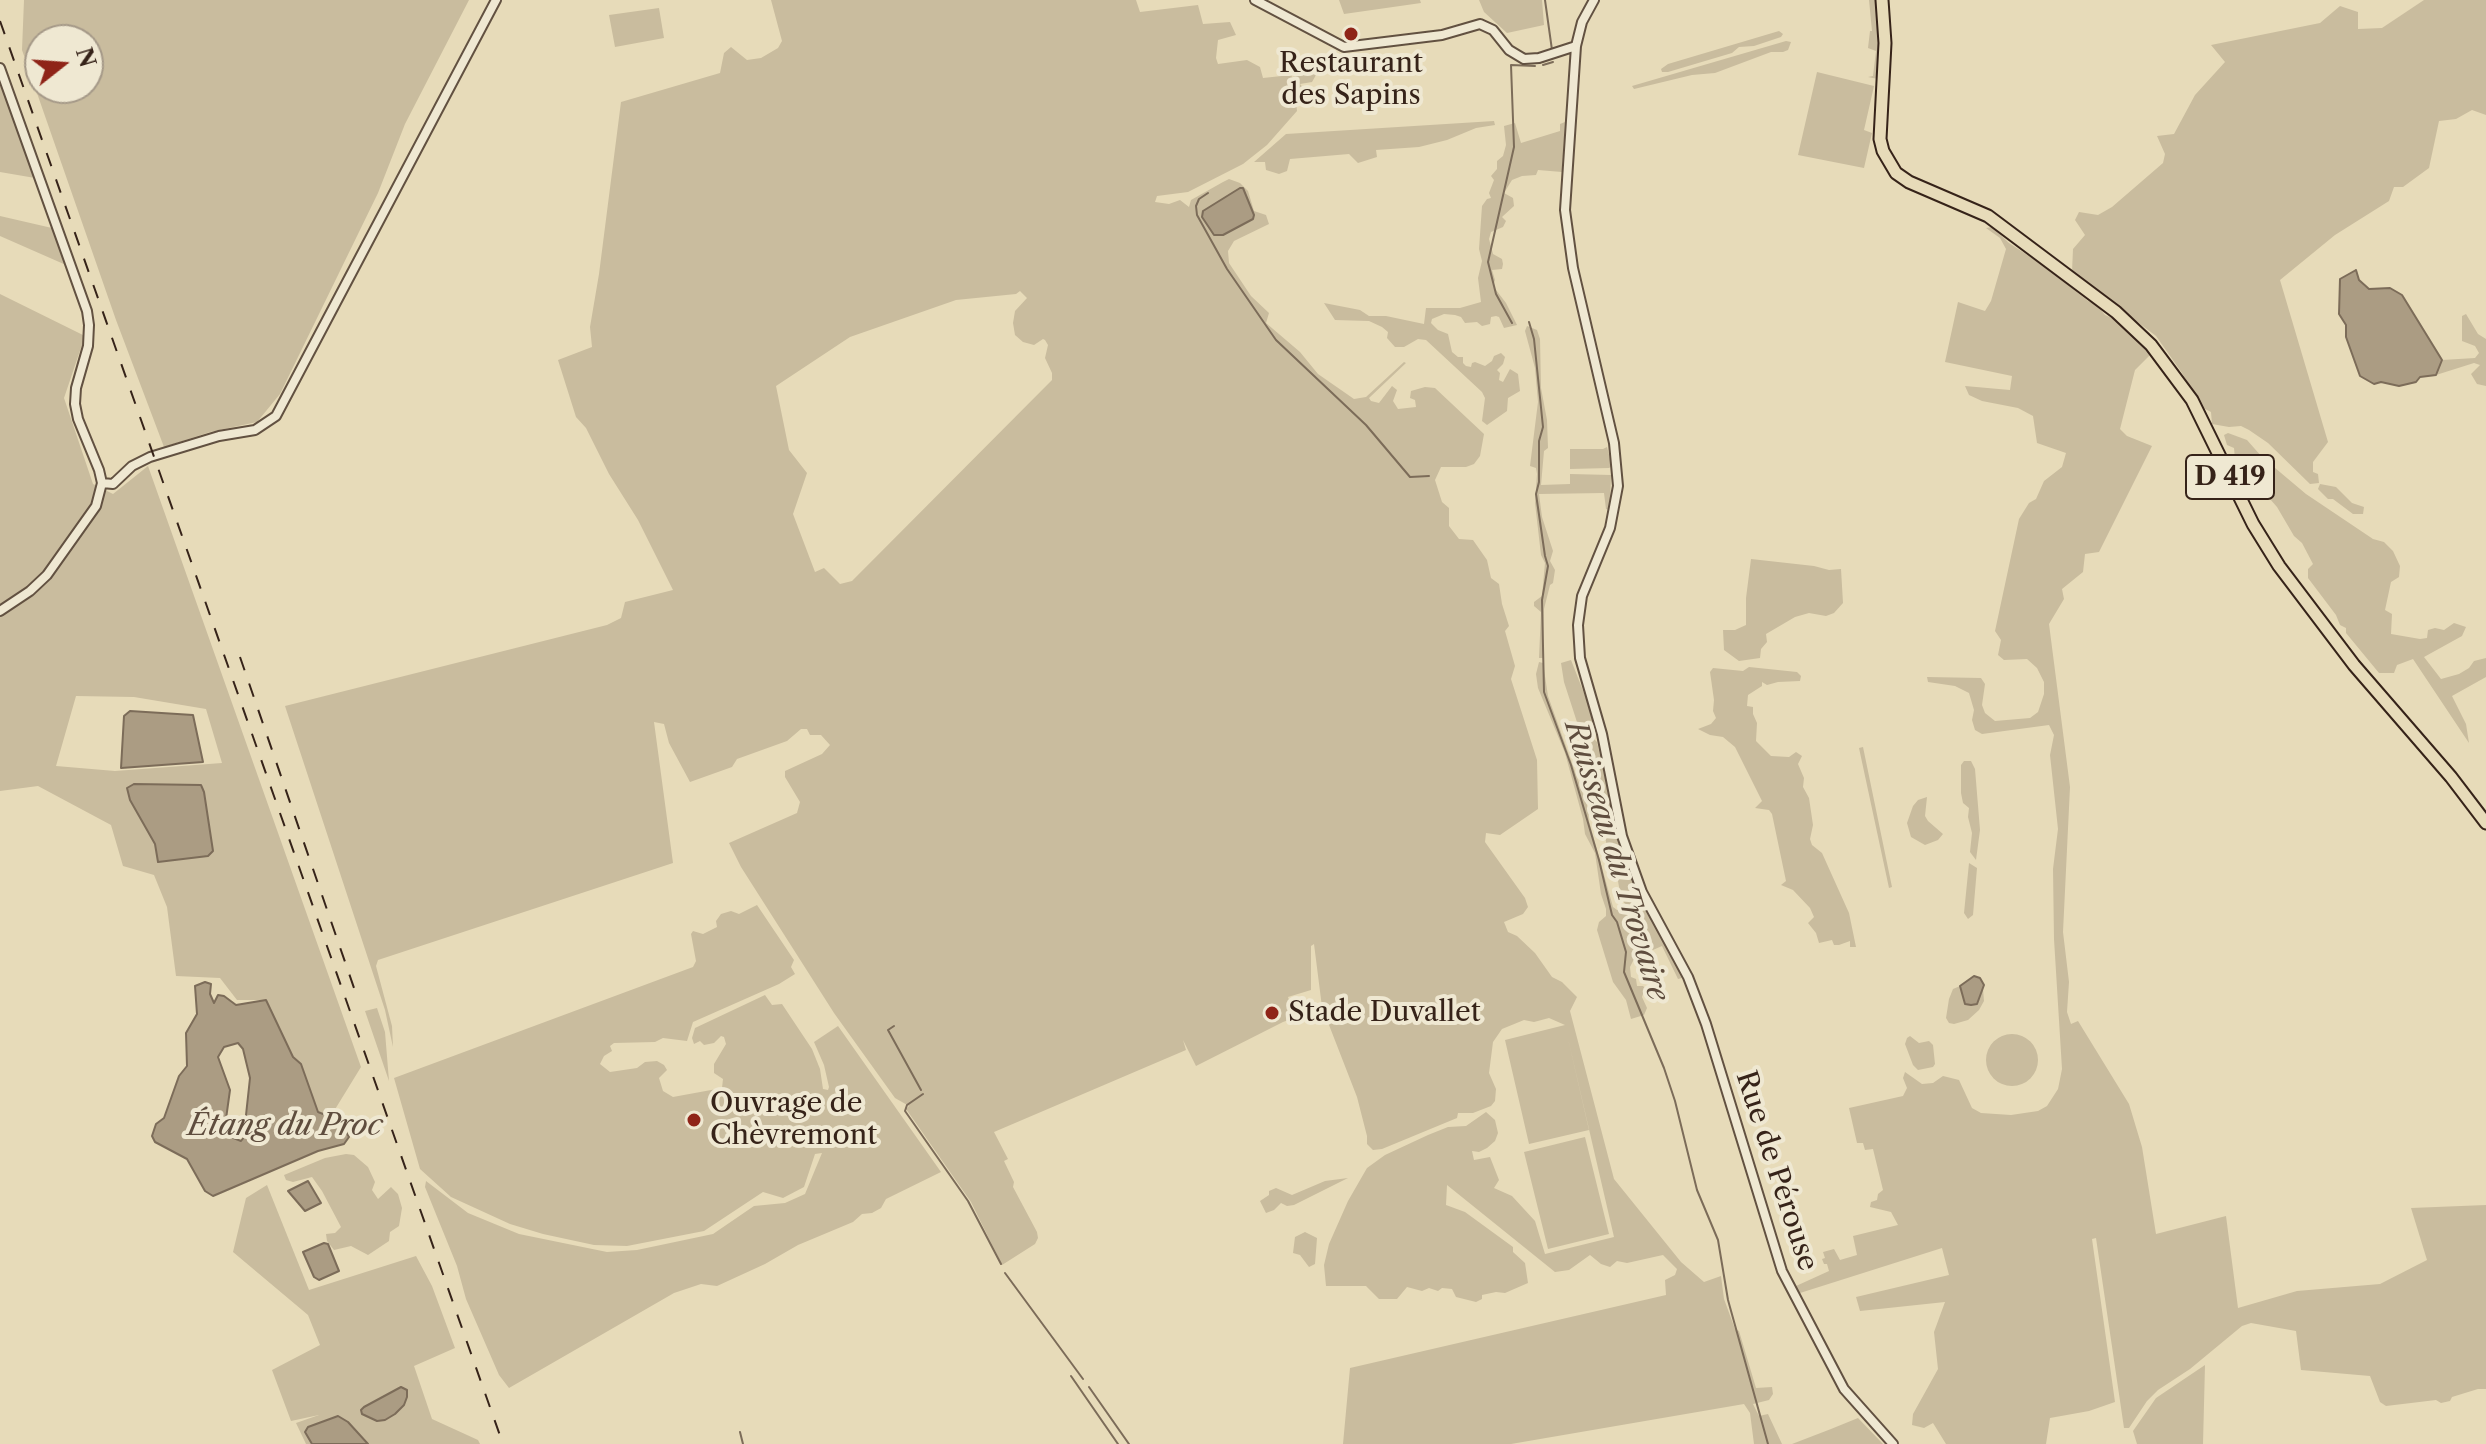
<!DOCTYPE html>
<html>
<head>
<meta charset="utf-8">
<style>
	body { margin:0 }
	#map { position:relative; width:2486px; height:1444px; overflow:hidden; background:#e7dbb9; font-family:"Libre Caslon Text",serif }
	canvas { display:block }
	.north { position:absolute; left:24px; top:24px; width:80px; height:80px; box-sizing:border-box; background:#efe8d2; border:2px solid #a59988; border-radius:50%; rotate:73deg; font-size:22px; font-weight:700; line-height:32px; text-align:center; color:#362319 }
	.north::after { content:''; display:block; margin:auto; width:28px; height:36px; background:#8f2418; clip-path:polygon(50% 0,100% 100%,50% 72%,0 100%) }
</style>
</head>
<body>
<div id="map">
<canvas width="2486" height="1444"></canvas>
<div class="north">N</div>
</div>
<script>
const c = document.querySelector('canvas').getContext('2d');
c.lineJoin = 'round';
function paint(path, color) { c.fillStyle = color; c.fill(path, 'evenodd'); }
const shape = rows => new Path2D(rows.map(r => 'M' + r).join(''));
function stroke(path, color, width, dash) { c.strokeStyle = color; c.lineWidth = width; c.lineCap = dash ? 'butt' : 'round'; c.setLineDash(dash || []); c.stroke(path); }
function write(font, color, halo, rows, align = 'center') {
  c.font = font + ' "Libre Caslon Text",serif'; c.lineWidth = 8; c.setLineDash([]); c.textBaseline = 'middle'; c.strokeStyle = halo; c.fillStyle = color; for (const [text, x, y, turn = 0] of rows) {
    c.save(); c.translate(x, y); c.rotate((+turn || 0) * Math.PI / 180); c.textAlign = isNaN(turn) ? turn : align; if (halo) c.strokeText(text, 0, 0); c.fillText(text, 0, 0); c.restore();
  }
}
const green = shape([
	[24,0,469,0,405,124,378,193,280,394,257,422,210,432,164,447,116,320,22,50],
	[40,40,88,40,88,88,40,88],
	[771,0,1136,0,1140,12,1198,5,1203,24,1230,22,1236,35,1218,40,1216,58,1218,64,1247,60,1260,67,1263,78,1291,75,1292,77,1314,72,1316,75,1312,82,1300,84,1304,89,1295,93,1297,111,1267,145,1243,164,1188,192,1157,196,1155,202,1169,204,1180,200,1189,207,1191,200,1223,182,1229,179,1240,183,1248,191,1254,211,1266,215,1269,224,1234,241,1228,251,1229,263,1251,296,1269,313,1266,323,1300,352,1318,374,1354,399,1366,397,1404,362,1406,363,1369,398,1371,401,1379,403,1392,386,1397,390,1393,401,1398,409,1416,407,1415,400,1410,398,1411,391,1425,387,1435,388,1484,434,1480,456,1474,464,1466,467,1441,467,1435,480,1442,502,1449,508,1449,526,1459,539,1473,540,1487,560,1491,578,1499,584,1502,604,1509,626,1505,631,1515,666,1511,679,1537,760,1538,809,1500,835,1486,833,1485,842,1525,898,1528,907,1523,914,1504,922,1508,932,1517,936,1535,953,1552,977,1562,982,1577,997,1570,1011,1614,1179,1681,1262,1704,1282,1721,1276,1724,1299,1735,1329,1739,1331,1756,1388,1772,1387,1773,1394,1769,1400,1753,1404,1759,1416,1768,1414,1782,1444,1754,1444,1750,1413,1744,1404,1511,1444,1343,1444,1350,1368,1666,1295,1665,1280,1675,1275,1677,1269,1663,1255,1627,1263,1617,1261,1610,1267,1601,1264,1590,1255,1569,1270,1555,1272,1447,1185,1446,1205,1465,1212,1513,1247,1513,1252,1525,1263,1528,1283,1505,1293,1496,1292,1482,1295,1482,1299,1476,1302,1456,1297,1452,1289,1442,1288,1438,1291,1429,1288,1422,1291,1407,1287,1397,1299,1379,1299,1366,1286,1326,1286,1324,1265,1329,1244,1348,1201,1367,1168,1385,1155,1428,1135,1448,1127,1466,1126,1486,1112,1495,1120,1498,1133,1495,1141,1487,1148,1479,1152,1472,1151,1474,1160,1490,1157,1499,1180,1494,1188,1512,1196,1535,1221,1545,1254,1614,1237,1566,1030,1589,1130,1529,1144,1505,1040,1565,1025,1549,1018,1534,1022,1524,1020,1502,1029,1493,1042,1489,1073,1496,1089,1495,1101,1491,1106,1473,1113,1458,1113,1457,1118,1382,1149,1373,1150,1367,1144,1367,1136,1357,1097,1322,1007,1314,944,1311,946,1311,990,1288,997,1294,1015,1311,1007,1316,1010,1283,1022,1196,1066,1183,1040,1186,1050,994,1132,1008,1159,1004,1161,1014,1182,1013,1187,1037,1232,1038,1238,1035,1244,1002,1265,971,1202,906,1109,909,1106,895,1098,834,1013,741,867,729,843,797,813,800,802,785,777,785,771,822,754,830,745,821,735,810,735,807,729,801,729,787,741,737,759,732,767,690,782,669,743,664,724,654,722,673,863,378,960,376,966,392,1026,393,1047,385,1010,285,706,607,625,621,618,625,602,673,590,638,520,609,474,586,428,576,417,558,360,592,347,590,327,599,274,621,102,720,73,724,53,731,47,747,60,761,58,778,48,782,41],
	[1240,188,1243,189,1254,215,1223,235,1203,211],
	[1020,291,1027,298,1015,311,1013,323,1015,335,1023,342,1034,345,1043,339,1045,340,1048,345,1045,358,1052,373,1052,380,852,581,840,584,824,568,815,572,793,514,807,473,789,450,776,386,850,337,956,300,1016,294],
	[1339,0,1420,0,1421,3,1344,14],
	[1479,0,1542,0,1544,25,1507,33,1484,12],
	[1869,0,1878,0,1882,37,1878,79,1868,77,1873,76,1876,51,1868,48,1870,31,1872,31],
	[2424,0,2486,0,2486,115,2472,110,2456,119,2439,121,2429,168,2403,187,2394,187,2389,201,2335,235,2280,280,2328,442,2313,462,2313,472,2318,474,2319,483,2310,484,2268,443,2249,430,2241,426,2229,427,2212,424,2211,412,2201,407,2182,373,2156,336,2072,272,2073,249,2085,235,2075,220,2079,212,2098,215,2112,207,2163,163,2165,154,2157,136,2174,134,2195,95,2225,62,2211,45,2320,23,2340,6,2358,12,2358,29,2382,28],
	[659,8,664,38,615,47,609,15],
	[1779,31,1783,34,1781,37,1754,46,1739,47,1732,53,1668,72,1662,72,1661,69,1668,64],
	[1786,41,1791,42,1788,50,1783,52,1771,52,1715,73,1692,75,1634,89,1632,86],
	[1817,72,1874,86,1864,130,1872,133,1864,168,1798,155],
	[0,85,7,102,35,178,0,172],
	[1494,121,1495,125,1476,128,1447,140,1419,147,1376,150,1377,157,1358,163,1349,154,1290,159,1287,171,1279,174,1266,170,1265,162,1254,162,1286,134],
	[1565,122,1562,172,1538,170,1536,175,1522,176,1512,180,1504,193,1513,198,1514,206,1502,217,1506,221,1503,227,1491,232,1489,239,1493,254,1502,259,1503,264,1502,269,1492,270,1495,280,1493,286,1506,303,1517,325,1504,328,1499,317,1496,316,1491,317,1490,324,1482,326,1477,322,1465,323,1461,317,1455,315,1444,314,1432,319,1431,323,1438,330,1448,334,1452,352,1458,357,1463,357,1463,363,1466,366,1471,367,1472,363,1475,362,1485,366,1492,361,1494,356,1501,353,1505,357,1503,364,1497,370,1500,373,1499,380,1503,382,1510,369,1518,374,1520,391,1508,398,1507,411,1487,425,1482,421,1485,398,1482,392,1426,340,1418,339,1404,347,1395,347,1387,338,1388,332,1382,327,1369,321,1335,320,1324,303,1360,310,1369,316,1386,316,1424,324,1426,308,1460,308,1481,302,1478,278,1482,261,1479,249,1482,206,1487,199,1491,198,1489,193,1494,180,1491,176,1497,169,1497,161,1503,156,1506,145,1504,126,1515,123,1521,143,1560,131,1560,124],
	[0,216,52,228,66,265,0,236],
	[1992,227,2009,243,2047,268,2088,301,2096,304,2105,315,2112,318,2146,347,2150,355,2135,370,2120,429,2127,436,2152,446,2099,552,2085,554,2083,572,2062,589,2064,599,2049,624,2070,787,2063,932,2069,982,2067,1012,2071,1024,2078,1021,2129,1104,2142,1147,2156,1234,2226,1216,2238,1308,2297,1291,2380,1284,2427,1260,2411,1208,2486,1205,2486,1389,2478,1389,2452,1397,2450,1401,2441,1403,2436,1400,2386,1406,2380,1402,2370,1376,2301,1370,2296,1331,2251,1323,2242,1326,2190,1369,2158,1390,2147,1401,2129,1428,2124,1428,2096,1238,2092,1239,2115,1402,2089,1411,2050,1418,2046,1444,1946,1444,1933,1423,1924,1428,1912,1425,1913,1414,1938,1369,1934,1332,1945,1302,1860,1311,1856,1297,1949,1275,1942,1248,1800,1293,1796,1286,1829,1271,1827,1264,1824,1264,1822,1259,1825,1258,1823,1252,1834,1249,1840,1260,1857,1255,1853,1236,1898,1225,1891,1212,1870,1207,1871,1202,1877,1200,1878,1194,1883,1190,1873,1149,1865,1150,1863,1143,1857,1143,1849,1108,1903,1096,1907,1088,1903,1078,1905,1072,1922,1084,1933,1083,1943,1076,1959,1080,1972,1108,1981,1113,2011,1115,2038,1111,2047,1106,2058,1089,2062,1069,2054,939,2053,869,2058,829,2050,755,2054,735,2049,725,1982,734,1975,730,1972,720,1974,710,1969,693,1955,686,1928,682,1927,677,1981,678,1985,684,1982,705,1985,713,1995,721,2030,718,2038,712,2044,694,2044,682,2037,668,2027,659,2004,660,1998,655,2001,640,1995,631,2019,519,2029,503,2036,499,2044,481,2062,467,2066,453,2037,443,2033,416,2018,408,1982,401,1969,395,1965,386,2010,390,2012,376,1945,362,1958,302,1985,311,1991,301,2006,249,2000,238,1986,228],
	[0,294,85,336,64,398,93,484,113,494,148,466,361,1067,334,1111,323,1114,318,1112,301,1064,293,1057,266,1000,237,1000,220,978,176,976,167,907,154,875,123,866,111,825,38,786,0,791],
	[76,696,134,697,206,709,222,763,115,771,56,766],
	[2466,314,2478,334,2486,339,2486,386,2477,384,2471,374,2480,365,2474,363,2436,375,2442,360,2475,358,2479,353,2475,346,2462,341,2462,316],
	[1527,326,1537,330,1540,339,1541,388,1547,420,1548,448,1544,451,1541,485,1570,484,1570,474,1611,475,1610,510,1606,509,1604,493,1539,494,1542,517,1553,551,1550,561,1555,570,1553,583,1550,585,1544,609,1543,658,1539,658,1541,612,1534,606,1534,602,1542,596,1545,563,1541,555,1535,503,1537,474,1536,468,1530,466,1538,402,1535,368,1525,331],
	[2228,433,2247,440,2262,457,2306,494,2373,539,2384,542,2393,551,2400,566,2399,577,2391,582,2385,610,2392,614,2391,634,2420,639,2427,638,2428,630,2435,628,2444,630,2454,623,2466,627,2462,636,2424,657,2441,679,2459,674,2469,668,2474,661,2486,658,2486,677,2452,696,2466,724,2469,743,2413,659,2397,665,2394,673,2379,673,2346,633,2346,628,2340,625,2336,615,2308,578,2308,569,2313,564,2302,543,2294,536,2277,507,2235,459,2234,448,2227,445,2224,435],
	[1607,447,1612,466,1609,468,1570,469,1570,449,1603,449],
	[2320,484,2336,487,2352,503,2364,507,2363,514,2353,514,2333,499,2328,499,2318,489],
	[1751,559,1814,566,1829,570,1841,569,1843,603,1834,613,1826,616,1809,613,1795,617,1766,634,1767,642,1761,649,1760,658,1739,661,1724,650,1723,630,1735,630,1746,625,1746,598],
	[1571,660,1593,716,1596,729,1594,739,1597,742,1615,823,1630,872,1644,904,1682,974,1682,978,1678,979,1662,946,1646,953,1647,957,1643,961,1634,959,1630,967,1631,977,1636,979,1637,986,1643,986,1645,988,1642,997,1647,1008,1644,1015,1631,1019,1626,1000,1613,982,1597,930,1599,922,1606,916,1606,909,1601,894,1595,853,1585,834,1583,819,1565,753,1538,688,1536,674,1539,662,1543,663,1548,696,1588,808,1589,821,1613,907,1617,910,1624,909,1625,904,1621,898,1618,881,1609,869,1610,862,1600,811,1595,803,1587,753,1564,682,1561,663],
	[1749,667,1797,672,1801,676,1800,681,1778,682,1767,685,1762,682,1762,686,1748,695,1747,706,1753,707,1753,714,1757,723,1756,741,1771,756,1789,757,1796,752,1802,756,1798,764,1804,778,1803,787,1809,798,1813,825,1810,839,1812,845,1822,853,1849,913,1856,947,1850,947,1850,941,1839,945,1834,945,1832,940,1819,943,1816,933,1808,923,1814,917,1810,908,1793,890,1781,885,1786,881,1772,814,1769,810,1755,808,1762,801,1735,747,1723,737,1710,735,1698,729,1711,724,1716,718,1713,711,1714,700,1710,672,1713,668,1743,671],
	[1863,747,1892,887,1889,888,1859,748],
	[1964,761,1971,761,1975,769,1980,830,1976,860,1970,852,1972,833,1968,817,1969,808,1963,803,1961,793,1961,765],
	[1927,797,1925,816,1928,821,1943,834,1938,840,1925,845,1911,837,1907,823,1913,806,1918,800],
	[1969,863,1977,868,1973,915,1968,919,1964,913],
	[757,905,794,960,791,967,795,974,779,984,693,1022,687,1041,663,1038,655,1042,614,1043,610,1046,612,1051,604,1056,600,1064,610,1072,637,1068,645,1062,657,1061,664,1065,667,1070,659,1078,663,1091,673,1097,722,1088,723,1079,714,1073,714,1064,726,1044,724,1037,721,1036,714,1043,704,1045,700,1041,694,1044,692,1038,695,1028,765,995,772,1005,782,1004,812,1049,820,1069,823,1089,828,1090,829,1087,824,1065,814,1042,838,1026,941,1172,886,1199,881,1208,872,1213,862,1214,853,1222,798,1245,765,1264,717,1286,701,1284,674,1293,509,1388,499,1375,466,1299,457,1266,425,1187,426,1181,468,1213,519,1234,607,1252,637,1250,713,1234,754,1206,785,1203,805,1194,822,1153,815,1154,804,1187,783,1198,763,1192,704,1231,627,1246,594,1245,543,1234,510,1224,451,1197,420,1169,394,1078,693,967,696,961,691,934,693,931,703,934,717,927,716,921,721,914,731,911,739,914],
	[1960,986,1965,1004,1977,1003,1983,989,1984,1001,1979,1010,1968,1020,1954,1024,1949,1023,1946,1018,1949,999,1953,989],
	[377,1008,385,1032,389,1081,365,1011],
	'1986 1060a26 26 0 1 1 52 0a26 26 0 1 1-52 0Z',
	[1910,1036,1919,1043,1929,1041,1933,1045,1935,1064,1933,1067,1918,1070,1913,1065,1905,1044,1907,1038],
	[1585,1137,1609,1234,1548,1249,1524,1152],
	[346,1154,354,1155,368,1167,375,1182,372,1190,378,1199,391,1187,398,1194,402,1208,399,1226,390,1232,389,1241,368,1255,351,1246,334,1250,327,1241,326,1234,335,1233,341,1227,322,1191,312,1177,293,1182,286,1180,284,1175,325,1158],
	[1348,1178,1294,1205,1287,1206,1281,1203,1274,1210,1266,1213,1260,1201,1269,1195,1269,1191,1276,1188,1292,1195,1325,1181],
	[267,1185,309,1290,416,1256,432,1286,455,1348,414,1366,432,1419,478,1440,480,1444,306,1444,296,1423,319,1415,291,1421,272,1370,320,1345,308,1315,233,1252,246,1198],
	[1305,1232,1317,1238,1315,1264,1309,1267,1300,1255,1293,1253,1295,1237],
	[2205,1365,2203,1444,2137,1444,2133,1431,2156,1398],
	[1858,1418,1883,1444,1792,1444,1831,1429]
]);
const water = shape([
	[1240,188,1243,188,1254,215,1253,219,1223,235,1214,235,1202,217,1203,211,1240,188],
	[2356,270,2359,280,2369,289,2390,288,2402,295,2442,360,2436,375,2420,377,2416,382,2399,386,2381,382,2374,384,2360,376,2346,337,2346,325,2339,314,2340,279,2356,270],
	[130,711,193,715,203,762,121,768,124,716,130,711],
	[134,784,201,785,204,792,213,851,208,856,158,862,155,844,130,800,127,788,134,784],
	[1974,976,1980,978,1984,985,1977,1004,1971,1005,1965,1004,1960,986,1974,976],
	[205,982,211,984,210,994,214,1003,218,995,224,996,236,1005,266,1000,293,1057,301,1064,318,1112,323,1114,334,1111,349,1137,344,1144,318,1151,213,1196,205,1191,187,1159,155,1142,152,1136,156,1124,164,1118,179,1076,187,1066,186,1033,197,1014,195,986,205,982],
	[238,1043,243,1049,250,1078,246,1115,248,1132,241,1141,231,1137,225,1126,230,1090,218,1057,224,1047,238,1043],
	[308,1181,321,1203,305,1211,288,1191,308,1181],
	[324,1243,328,1244,339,1271,319,1280,314,1277,303,1252,324,1243],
	[401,1387,407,1390,407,1397,404,1405,395,1414,385,1420,377,1421,362,1414,361,1410,364,1407,401,1387],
	[338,1416,348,1422,368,1444,312,1444,305,1432,308,1427,338,1416]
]);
const stream = shape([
	[1545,0,1552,50],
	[1543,65,1553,62],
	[1208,193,1199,199,1196,206,1197,215,1227,269,1276,340,1366,425,1410,477,1429,476],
	[1529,322,1534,339,1543,427,1539,441,1539,482,1536,494,1545,556,1548,566,1542,600,1544,692,1571,765,1599,860,1612,915,1617,922,1626,952,1624,972,1664,1068,1675,1101,1697,1190,1718,1240,1728,1300,1768,1444],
	[1512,323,1496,294,1488,262,1514,147,1511,65,1535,66],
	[894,1026,888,1030,921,1090],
	[923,1094,907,1105,905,1111,968,1201,1001,1264],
	[1005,1273,1083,1379],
	[1071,1376,1118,1444],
	[1089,1387,1129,1444],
	[740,1432,743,1444]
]);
const tertiary = shape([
	[1255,0,1344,47,1442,35,1480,24,1493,30,1509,50,1524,59,1539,58,1576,46],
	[1594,0,1582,22,1576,46,1565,210,1573,268,1614,443,1618,486,1610,528,1582,596,1578,625,1580,658,1602,734,1622,836,1642,892,1688,977,1706,1024,1782,1271,1844,1389,1893,1444],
	[0,68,87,311,89,325,88,346,76,388,75,404,78,419,99,470,102,483,96,506,47,575,30,591,0,611],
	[102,483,113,484,132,466,150,457,219,436,255,430,276,416,496,0]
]);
const primary = shape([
	[1882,0,1885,43,1880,139,1883,151,1896,173,1909,182,1988,216,2116,312,2151,345,2192,400,2253,524,2279,566,2354,665,2451,777,2486,823]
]);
const rail = shape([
	[0,21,503,1444],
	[240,657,354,988]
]);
const markers = [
	[1351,34,8,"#8f2418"],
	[1272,1013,8,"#8f2418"],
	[694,1120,8,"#8f2418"]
];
const shields = [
	[2230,477,88]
];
const shieldNames = [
	["D 419",2230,477]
];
const poiNames = [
	["Restaurant",1351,64,"center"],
	["des Sapins",1351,96,"center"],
	["Stade Duvallet",1288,1013],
	["Ouvrage de",710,1104],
	["Chèvremont",710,1136]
];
const streetNames = [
	["Rue de Pérouse",1776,1171,72]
];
const waterNames = [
	["Ruisseau du Trovaire",1616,861,73],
	["Étang du Proc",285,1126]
];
paint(green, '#c9bc9e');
paint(water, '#ab9c83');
stroke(water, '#7c6c59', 2);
stroke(stream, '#7c6c59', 2);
stroke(tertiary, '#625141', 12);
stroke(primary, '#362319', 15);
stroke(tertiary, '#efe8d2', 8);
stroke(primary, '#e7dbb9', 11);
stroke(rail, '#362319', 2, [14, 14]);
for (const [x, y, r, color] of markers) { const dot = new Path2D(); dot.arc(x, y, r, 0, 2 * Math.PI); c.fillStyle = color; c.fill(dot); stroke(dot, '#efe8d2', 3); }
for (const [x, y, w] of shields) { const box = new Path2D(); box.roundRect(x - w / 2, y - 22, w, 44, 6); c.fillStyle = '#efe8d2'; c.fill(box); stroke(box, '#362319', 2); }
write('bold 26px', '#362319', null, shieldNames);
write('28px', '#362319', '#efe8d2', poiNames, 'left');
write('28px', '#362319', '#efe8d2', streetNames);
write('italic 30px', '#5f4d3e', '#efe8d2', waterNames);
</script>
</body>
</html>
